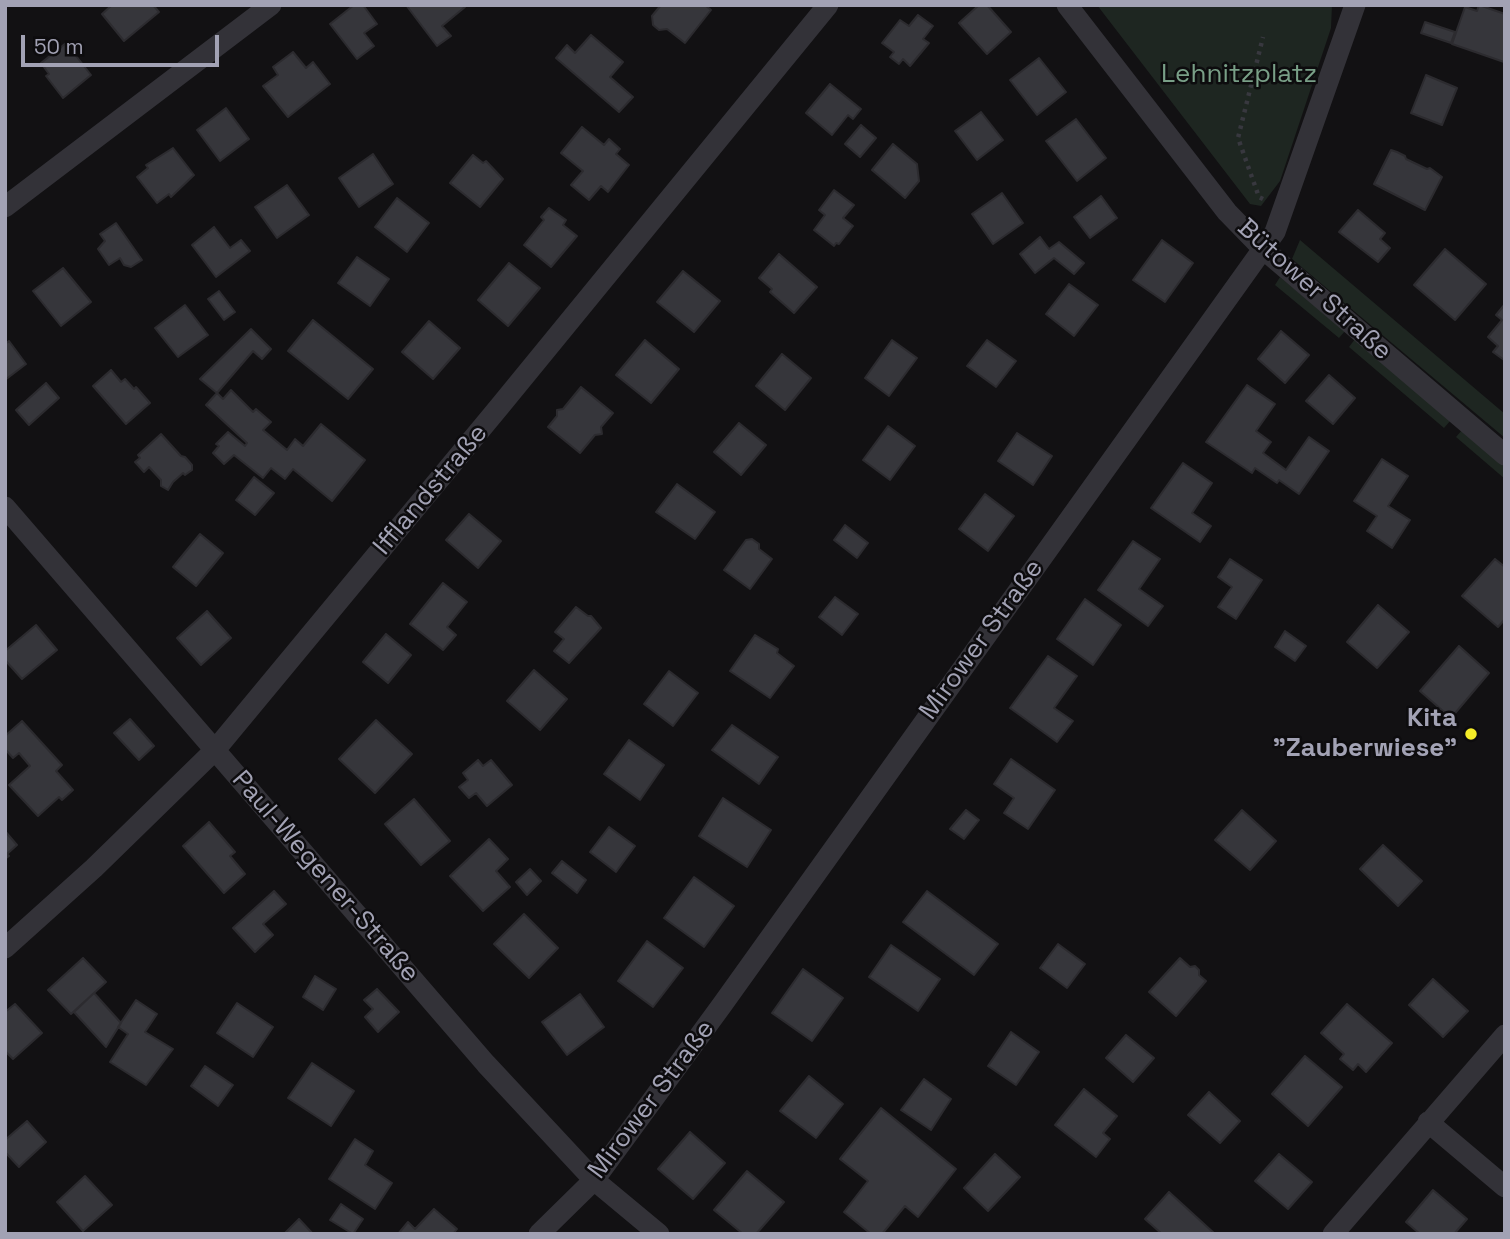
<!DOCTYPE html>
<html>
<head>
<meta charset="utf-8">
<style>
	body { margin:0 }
	#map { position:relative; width:1510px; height:1239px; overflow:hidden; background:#121113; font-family:"Space Grotesk",sans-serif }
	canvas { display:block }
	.frame { position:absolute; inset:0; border:7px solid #a2a2b4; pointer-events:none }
	.scale { position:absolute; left:21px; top:35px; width:198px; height:32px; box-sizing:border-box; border:4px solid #a2a2b4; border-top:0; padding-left:9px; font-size:21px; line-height:24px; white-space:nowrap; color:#a2a2b4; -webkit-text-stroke:5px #0d0c0e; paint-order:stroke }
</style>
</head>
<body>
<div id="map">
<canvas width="1510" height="1239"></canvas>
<div class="frame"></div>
<div class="scale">50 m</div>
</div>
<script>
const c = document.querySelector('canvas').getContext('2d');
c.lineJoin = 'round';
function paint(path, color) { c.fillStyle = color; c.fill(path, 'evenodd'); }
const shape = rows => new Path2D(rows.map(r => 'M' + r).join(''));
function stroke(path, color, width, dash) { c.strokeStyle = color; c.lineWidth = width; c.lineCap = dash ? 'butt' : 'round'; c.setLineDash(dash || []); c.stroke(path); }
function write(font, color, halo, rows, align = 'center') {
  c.font = font + ' "Space Grotesk",sans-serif'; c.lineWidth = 5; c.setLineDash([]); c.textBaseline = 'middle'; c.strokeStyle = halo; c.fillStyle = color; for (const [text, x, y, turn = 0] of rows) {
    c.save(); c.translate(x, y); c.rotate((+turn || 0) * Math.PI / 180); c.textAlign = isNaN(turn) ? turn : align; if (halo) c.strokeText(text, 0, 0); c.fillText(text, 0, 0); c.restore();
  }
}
const green = shape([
	[1097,5,1332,5,1331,28,1280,181,1261,206,1250,204],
	[1300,240,1505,414,1505,438,1292,259],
	[1280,277,1345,331,1339,338,1275,285],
	[1355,339,1451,420,1444,428,1349,347],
	[1462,430,1505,466,1505,479,1456,437]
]);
const building = shape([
	[112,5,153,5,159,12,124,41,102,14,112,5],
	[354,5,363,5,377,24,364,33,374,46,357,59,330,24,354,5],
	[406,5,464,5,465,7,442,26,451,36,437,46,406,5],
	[661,5,705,5,711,10,685,43,667,29,659,30,653,25,652,16,661,5],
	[979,5,987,5,1011,32,987,54,959,23,979,5],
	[1479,5,1505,14,1504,62,1452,44,1465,7,1477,11,1479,5],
	[918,15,933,26,923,39,929,43,910,66,903,59,899,64,890,57,894,52,882,43,900,20,909,26,918,15],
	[1425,22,1455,32,1451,43,1421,33,1425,22],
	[591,35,623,62,610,77,633,97,619,112,556,58,567,45,575,53,591,35],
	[66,43,91,75,63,98,46,76,49,74,41,63,66,43],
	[293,52,306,68,313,62,330,84,288,117,263,86,278,75,273,67,293,52],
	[1039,58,1066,92,1037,115,1010,80,1039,58],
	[1426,75,1457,88,1442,125,1411,113,1426,75],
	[830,84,861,109,853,119,848,115,832,135,806,113,830,84],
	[226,108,249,139,220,161,197,130,226,108],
	[981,112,1003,140,977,160,955,131,981,112],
	[1076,119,1106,158,1077,181,1046,141,1076,119],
	[861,125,876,138,860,157,845,144,861,125],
	[582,127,604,145,609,139,620,149,616,154,629,165,608,192,601,186,589,200,571,185,583,171,561,153,582,127],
	[893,144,917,164,919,181,905,198,872,170,893,144],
	[173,148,194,175,171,197,169,194,157,203,137,177,148,168,146,165,173,148],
	[1391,150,1397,152,1405,156,1406,159,1427,169,1430,168,1442,177,1425,210,1374,184,1391,150],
	[373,154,393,184,359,207,339,178,373,154],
	[473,155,483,163,486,161,503,179,480,207,450,183,473,155],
	[287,185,309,215,277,238,255,207,287,185],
	[834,190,854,205,843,218,853,226,839,244,836,243,834,246,814,230,825,215,819,210,834,190],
	[1002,193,1023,223,993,244,972,214,1002,193],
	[1101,196,1117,218,1090,238,1074,217,1101,196],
	[397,198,429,223,407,252,375,227,397,198],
	[549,208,566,220,563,225,577,236,551,267,524,245,544,220,541,217,549,208],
	[1358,210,1385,233,1380,239,1390,248,1378,262,1339,232,1358,210],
	[116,223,142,260,131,267,124,265,120,258,109,265,98,249,105,241,100,234,116,223],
	[214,227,230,248,241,240,250,251,216,277,192,245,214,227],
	[1040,237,1049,249,1059,242,1084,263,1074,274,1054,258,1035,273,1020,254,1040,237],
	[1162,240,1193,263,1165,302,1133,280,1162,240],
	[1445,249,1486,284,1455,320,1414,285,1445,249],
	[779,254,817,287,794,313,770,292,772,289,759,278,779,254],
	[357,257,389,279,370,306,338,283,357,257],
	[509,263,540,288,508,326,478,300,509,263],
	[63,268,91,302,61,326,33,291,63,268],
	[683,271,720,301,694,332,657,302,683,271],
	[1069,284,1098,305,1074,336,1046,314,1069,284],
	[219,291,235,312,224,320,208,299,219,291],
	[1505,304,1505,360,1504,360,1493,352,1498,346,1488,337,1502,320,1496,315,1505,304],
	[185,305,208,335,178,357,155,328,185,305],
	[313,320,373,369,348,399,288,351,313,320],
	[429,321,460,348,433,379,402,352,429,321],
	[251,329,271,349,262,359,253,351,217,393,223,399,231,390,253,412,256,409,271,422,263,430,287,450,295,439,303,446,321,424,365,460,332,501,293,469,285,479,271,468,263,478,234,455,224,464,213,453,219,446,216,444,228,432,245,446,247,443,206,405,217,393,200,379,251,329],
	[1281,331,1309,355,1285,383,1258,359,1281,331],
	[645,340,679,369,651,403,616,375,645,340],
	[892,340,917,358,889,396,865,378,892,340],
	[987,340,1016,361,996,387,967,366,987,340],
	[9,341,26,364,5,380,5,344,9,341],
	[782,354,811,378,785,410,756,386,782,354],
	[111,370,121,382,125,379,134,389,136,387,150,403,126,424,93,386,111,370],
	[1329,375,1355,398,1333,424,1306,401,1329,375],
	[46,383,59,398,29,425,16,410,46,383],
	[1247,385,1275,404,1256,431,1271,442,1263,453,1286,470,1309,437,1329,451,1299,494,1279,480,1277,483,1255,468,1252,473,1206,442,1247,385],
	[581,387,613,413,601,427,602,434,595,435,580,453,548,427,557,416,557,410,563,409,581,387],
	[739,423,766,445,741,475,714,452,739,423],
	[888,426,915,446,890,480,863,460,888,426],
	[1017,433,1052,456,1033,485,998,461,1017,433],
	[161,434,181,456,185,457,192,465,192,470,185,475,183,473,173,482,168,490,161,486,161,480,149,467,144,472,135,462,140,458,138,455,161,434],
	[1382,459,1408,476,1388,506,1410,520,1392,548,1367,531,1377,516,1354,501,1382,459],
	[1183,463,1212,483,1192,513,1211,526,1200,542,1151,508,1183,463],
	[254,477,274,493,255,515,236,500,254,477],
	[677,484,715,512,695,539,656,512,677,484],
	[985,494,1014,516,988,551,959,529,985,494],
	[469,514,501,541,478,568,446,540,469,514],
	[845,525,868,543,857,558,834,540,845,525],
	[200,534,223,553,196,586,173,567,200,534],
	[752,539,759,544,759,549,772,559,750,589,724,570,746,540,752,539],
	[1133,541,1160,559,1139,589,1163,606,1148,626,1098,590,1133,541],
	[1230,559,1262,580,1236,619,1218,607,1232,587,1218,577,1230,559],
	[1495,559,1505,567,1505,619,1498,627,1462,596,1495,559],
	[443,583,467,602,447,627,456,635,443,650,410,624,443,583],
	[835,597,858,614,842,635,819,617,835,597],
	[1085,599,1121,625,1093,665,1057,639,1085,599],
	[1378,605,1409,632,1377,668,1347,642,1378,605],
	[576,607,588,616,591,616,601,628,569,663,554,651,564,639,555,632,576,607],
	[207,611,231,638,201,665,177,638,207,611],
	[36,625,57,650,22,679,5,660,5,651,36,625],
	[1285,631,1306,646,1295,661,1275,647,1285,631],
	[386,634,411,655,388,683,363,662,386,634],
	[755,635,778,649,777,653,794,666,770,698,730,671,755,635],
	[1459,646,1489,673,1451,718,1420,691,1459,646],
	[1048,656,1077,676,1054,708,1073,721,1057,742,1010,708,1048,656],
	[534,670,567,699,540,730,507,701,534,670],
	[669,671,698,693,673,726,644,704,669,671],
	[130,719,154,746,139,760,114,733,130,719],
	[376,720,412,754,375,793,339,759,376,720],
	[22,721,62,765,56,771,73,790,62,800,59,797,38,816,9,785,30,766,19,753,13,758,5,749,5,736,22,721],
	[732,725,778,757,759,784,712,750,732,725],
	[629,740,664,765,640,800,604,774,629,740],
	[1011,759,1055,790,1028,829,1004,813,1014,798,994,784,1011,759],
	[478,760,483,766,491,760,512,785,487,806,476,793,469,798,459,787,468,780,463,773,478,760],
	[723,798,771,830,747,867,699,836,723,798],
	[414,799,450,841,421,865,385,824,414,799],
	[966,810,979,820,964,839,950,829,966,810],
	[1242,810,1276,841,1250,870,1215,840,1242,810],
	[209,822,235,852,230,856,245,874,224,893,183,846,209,822],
	[609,827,635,846,616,872,590,852,609,827],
	[5,831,17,845,7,854,9,856,5,859,5,831],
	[489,839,508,859,496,871,510,887,483,911,450,876,489,839],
	[1383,845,1422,881,1398,906,1360,869,1383,845],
	[562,861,586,880,577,893,552,873,562,861],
	[530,869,541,881,527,895,516,882,530,869],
	[694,877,734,906,704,947,664,918,694,877],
	[274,891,286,904,263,924,273,935,255,952,233,928,274,891],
	[927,891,998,944,974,975,903,922,927,891],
	[524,914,558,948,529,978,494,944,524,914],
	[647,941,683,968,653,1007,618,981,647,941],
	[1058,944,1085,964,1067,988,1040,968,1058,944],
	[891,945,940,979,918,1011,869,977,891,945],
	[83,958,106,982,71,1014,48,990,83,958],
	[1180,958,1190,967,1195,966,1199,970,1199,975,1206,981,1176,1016,1149,992,1180,958],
	[803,969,843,998,812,1041,772,1013,803,969],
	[315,976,336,989,323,1010,303,997,315,976],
	[1433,979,1468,1011,1443,1037,1409,1005,1433,979],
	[377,989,399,1012,378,1032,365,1017,373,1009,364,1000,377,989],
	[94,993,121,1023,106,1047,74,1012,94,993],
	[580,994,604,1027,567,1055,542,1022,580,994],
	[136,1000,157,1014,145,1032,173,1049,146,1085,110,1062,128,1034,118,1027,136,1000],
	[237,1003,273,1027,253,1057,217,1033,237,1003],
	[15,1004,42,1033,13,1059,5,1051,5,1012,15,1004],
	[1347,1004,1392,1043,1366,1072,1358,1064,1353,1070,1340,1059,1344,1054,1321,1033,1347,1004],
	[1011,1032,1039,1052,1016,1085,988,1066,1011,1032],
	[1126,1035,1154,1058,1133,1082,1106,1058,1126,1035],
	[1305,1056,1342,1087,1308,1126,1272,1094,1305,1056],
	[312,1063,354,1091,331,1126,288,1098,312,1063],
	[205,1066,233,1085,218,1106,191,1086,205,1066],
	[809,1076,843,1104,816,1138,780,1111,809,1076],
	[924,1079,951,1099,931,1130,901,1110,924,1079],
	[1084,1089,1117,1116,1103,1133,1110,1139,1096,1157,1055,1125,1084,1089],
	[1209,1092,1240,1121,1220,1143,1188,1115,1209,1092],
	[881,1108,956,1169,918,1217,905,1206,882,1234,871,1234,844,1212,868,1181,840,1159,881,1108],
	[27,1121,46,1142,19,1167,5,1152,5,1140,27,1121],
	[690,1132,725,1163,693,1199,658,1169,690,1132],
	[355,1139,373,1151,365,1165,392,1183,375,1209,329,1179,355,1139],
	[995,1154,1020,1177,988,1211,964,1188,995,1154],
	[1279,1154,1312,1182,1288,1209,1255,1181,1279,1154],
	[747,1171,784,1202,756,1234,743,1234,714,1210,747,1171],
	[85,1176,112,1205,83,1231,57,1202,85,1176],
	[1433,1190,1467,1219,1454,1234,1420,1234,1406,1222,1433,1190],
	[1169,1192,1215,1234,1162,1234,1145,1219,1169,1192],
	[341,1204,363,1219,353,1234,330,1220,341,1204],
	[434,1209,457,1229,453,1234,398,1234,408,1222,415,1229,434,1209],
	[299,1219,313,1234,284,1234,299,1219]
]);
const path = shape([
	[1263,199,1259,197,1238,138,1263,37]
]);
const minor = shape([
	[1067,5,1227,212,1262,248,1505,455],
	[5,207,271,5],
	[5,507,486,1064,594,1180,659,1234],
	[5,948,94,868,215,750,500,406,828,5],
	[1428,1122,1505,1187],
	[539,1234,594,1180,722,1005,1275,232,1355,5],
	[1333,1234,1505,1035]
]);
const markers = [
	[1471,734,7,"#f5ed28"]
];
const parkNames = [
	["Lehnitzplatz",1239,75]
];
const streetNames = [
	["Bütower Straße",1314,290,42],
	["Ifflandstraße",431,490,-50],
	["Mirower Straße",982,640,-54],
	["Paul-Wegener-Straße",325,877,49],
	["Mirower Straße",652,1100,-53]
];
const poiNames = [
	["Kita",1457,719],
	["\"Zauberwiese\"",1457,749]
];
paint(green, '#1e2621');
paint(building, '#36363b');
stroke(building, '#2c2b2f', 2);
stroke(path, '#38383f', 4.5, [3.5, 5]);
stroke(minor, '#333238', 21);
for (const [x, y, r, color] of markers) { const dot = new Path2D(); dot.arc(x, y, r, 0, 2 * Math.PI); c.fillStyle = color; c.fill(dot); stroke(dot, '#0d0c0e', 2.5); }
write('26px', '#799f87', '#0d0c0e', parkNames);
write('26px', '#a2a2b4', '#0d0c0e', streetNames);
write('bold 26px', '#a2a2b4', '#0d0c0e', poiNames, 'right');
</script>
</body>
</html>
